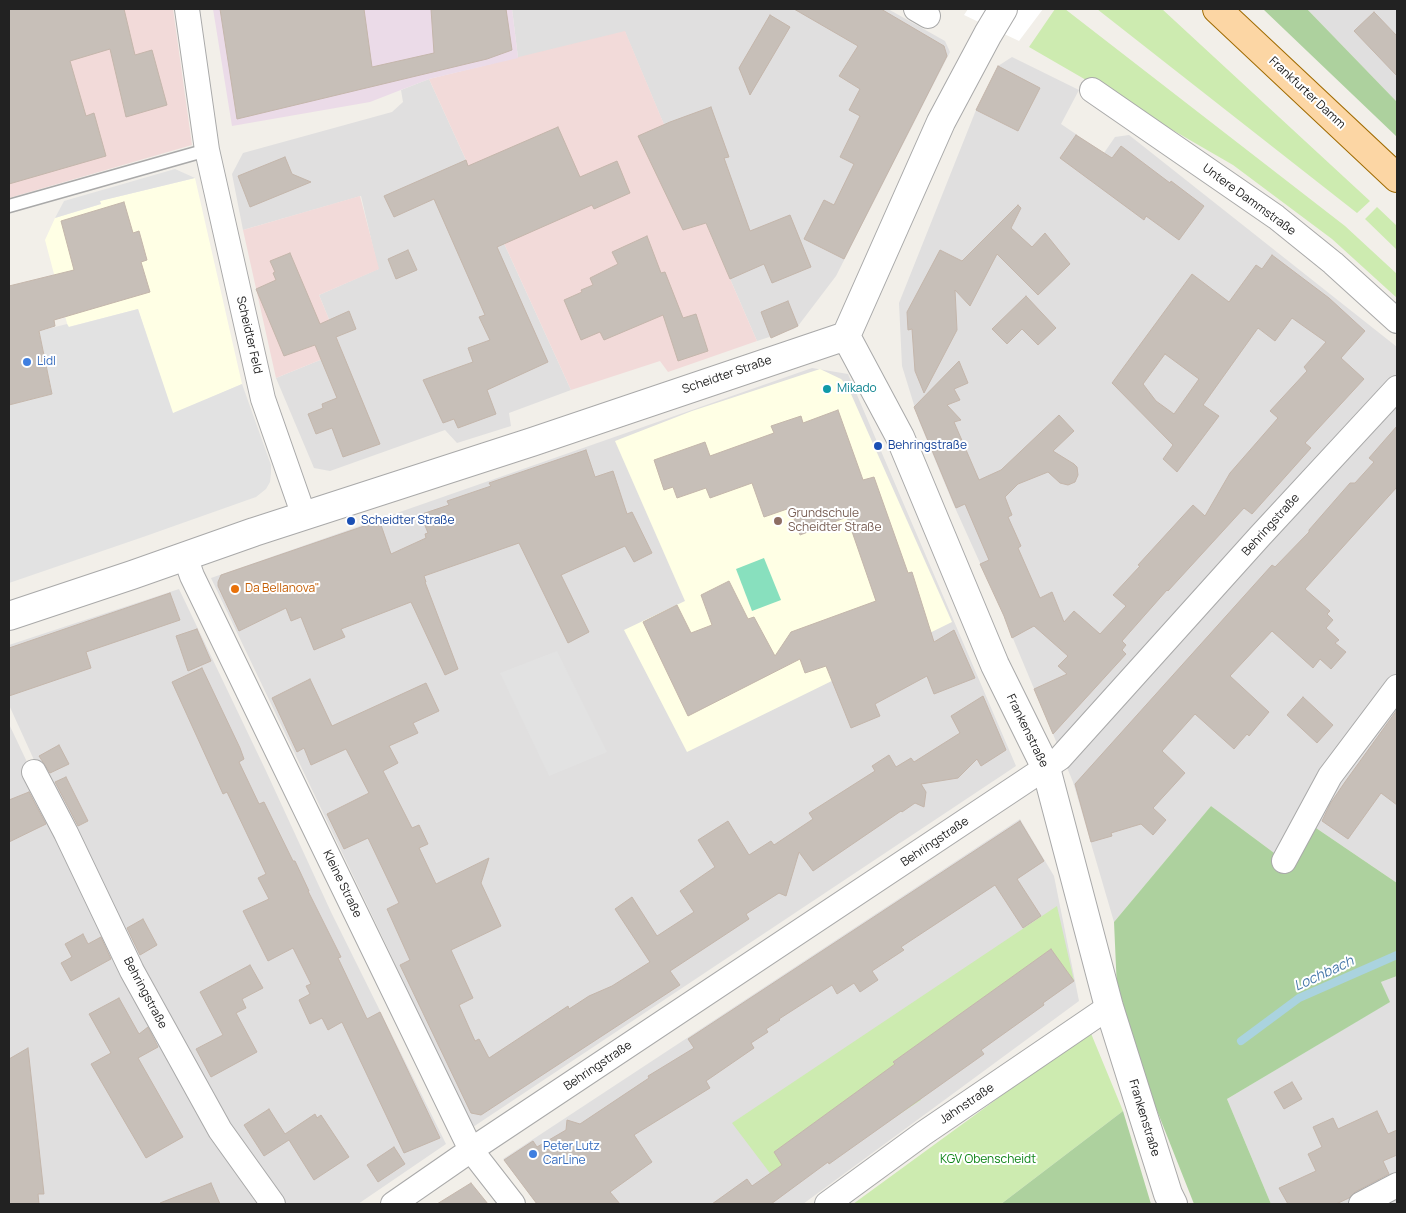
<!DOCTYPE html>
<html>
<head>
<meta charset="utf-8">
<style>
	body { margin:0 }
	#map { position:relative; width:1406px; height:1213px; overflow:hidden; background:#f2efe9; font-family:Manrope,sans-serif }
	canvas { display:block }
	.frame { position:absolute; inset:0; border:10px solid #222; pointer-events:none }
</style>
</head>
<body>
<div id="map">
<canvas width="1406" height="1213"></canvas>
<div class="frame"></div>
</div>
<script>
const c = document.querySelector('canvas').getContext('2d');
c.lineJoin = 'round';
function paint(path, color) { c.fillStyle = color; c.fill(path, 'evenodd'); }
const shape = rows => new Path2D(rows.map(r => 'M' + r).join(''));
function stroke(path, color, width, dash) { c.strokeStyle = color; c.lineWidth = width; c.lineCap = dash ? 'butt' : 'round'; c.setLineDash(dash || []); c.stroke(path); }
function write(font, color, halo, rows, align = 'center') {
  c.font = font + ' Manrope,sans-serif'; c.lineWidth = 4; c.setLineDash([]); c.textBaseline = 'middle'; c.strokeStyle = halo; c.fillStyle = color; for (const [text, x, y, turn = 0] of rows) {
    c.save(); c.translate(x, y); c.rotate((+turn || 0) * Math.PI / 180); c.textAlign = isNaN(turn) ? turn : align; if (halo) c.strokeText(text, 0, 0); c.fillText(text, 0, 0); c.restore();
  }
}
const residential = shape([
	[512,9,888,9,945,41,950,52,836,276,798,326,794,329,757,341,691,189,625,32,518,58],
	[1307,9,1397,9,1397,102],
	[1012,57,1079,90,1061,124,1104,153,1115,137,1129,135,1397,347,1397,883,1316,828,1293,867,1211,806,1114,922,1073,782,999,605,952,501,919,421,902,366,899,303,976,110,998,66],
	[429,79,571,390,509,413,511,426,457,443,445,430,330,471,314,468,276,378,342,351,319,295,378,269,361,196,243,230,232,174,243,153,392,112,403,102,401,90],
	[812,368,848,374,1016,766,473,1127,211,578],
	[179,589,266,771,331,912,446,1144,358,1204,283,1204,224,1123,55,806,9,705,9,645],
	[9,724,106,929,222,1151,257,1204,9,1204],
	[1020,819,1054,876,1079,1001,803,1204,537,1204,503,1159],
	[1397,976,1397,1204,1271,1204,1227,1099,1389,1002,1381,982]
]);
const commercial = shape([
	[9,9,173,9,192,145,9,198],
	[625,31,691,189,757,341,668,372,660,361,571,390,429,79],
	[360,196,379,269,319,295,342,351,276,378,243,230]
]);
const industrial = shape([
	[213,9,512,9,518,58,429,79,370,102,232,126]
]);
const education = shape([
	[195,178,242,384,173,414,138,309,68,327,45,240,55,218,101,204,100,201],
	[820,369,841,379,847,385,952,622,687,752,624,630,685,601,615,441,692,411]
]);
const grass = shape([
	[1055,9,1065,9,1345,226,1397,274,1397,298,1332,239,1233,165,1029,47],
	[1097,9,1162,9,1370,201,1357,213],
	[1377,207,1397,226,1397,250,1365,219],
	[1057,906,1074,981,1051,949,893,1062,921,1100,892,1119,868,1084,774,1152,797,1184,785,1193,732,1123],
	[1090,1031,1123,1111,1001,1204,853,1204]
]);
const forest = shape([
	[1263,9,1307,9,1397,102,1397,137],
	[1211,806,1293,867,1316,828,1397,883,1397,976,1381,982,1390,1002,1227,1099,1271,1204,1194,1204,1118,1012,1114,922],
	[1123,1111,1151,1204,1001,1204]
]);
const pitch = shape([
	[764,558,781,600,752,611,736,569]
]);
const parking = shape([
	[175,169,195,178,100,201,101,204,55,218,64,201],
	[138,309,173,413,242,384,271,465,271,473,270,482,266,489,256,497,143,537,9,583,9,405,52,394,39,331,67,324,69,327],
	[557,651,607,752,549,776,500,673]
]);
const pier = shape([
	[968,9,1043,9,1019,41,964,15]
]);
const stream = shape([
	[1241,1041,1299,998,1397,955]
]);
const building = shape([
	[9,9,124,9,135,55,152,50,167,105,126,117,110,49,70,61,86,116,94,113,106,156,9,184,9,9],
	[220,9,364,9,372,67,434,53,431,9,506,9,512,50,487,59,237,119,220,9],
	[794,9,881,9,944,46,947,56,844,259,804,239,824,200,834,205,854,164,840,157,860,116,849,110,860,89,839,76,858,46,794,9],
	[1374,12,1397,36,1397,76,1354,31,1374,12],
	[770,15,790,27,750,95,739,68,770,15],
	[998,66,1040,88,1018,131,976,110,998,66],
	[711,107,729,157,724,158,750,231,790,215,811,267,772,283,764,264,730,279,706,223,683,230,638,136,670,122,711,107],
	[558,127,580,177,617,161,630,193,594,209,592,205,497,247,548,362,487,390,496,414,458,428,454,419,443,423,423,380,473,362,468,348,490,340,479,317,485,315,434,199,394,217,384,196,466,160,468,166,558,127],
	[1076,135,1112,158,1121,146,1170,183,1171,181,1204,206,1179,240,1146,216,1144,220,1060,158,1076,135],
	[285,157,292,174,311,182,250,207,238,176,285,157],
	[124,202,133,233,139,231,147,260,141,262,150,292,54,320,55,326,39,331,52,394,9,405,9,286,74,270,61,221,124,202],
	[1018,205,1021,208,1011,228,1032,247,1045,233,1070,264,1038,295,997,254,970,306,955,290,957,330,924,393,915,371,912,329,908,330,907,312,940,250,962,261,1018,205],
	[647,236,661,273,665,272,683,318,696,314,708,351,678,361,663,315,604,340,600,332,581,340,564,300,582,292,581,290,593,285,590,278,618,264,612,252,647,236],
	[408,250,417,270,396,279,388,259,408,250],
	[290,253,320,324,349,311,356,329,336,337,380,444,343,457,332,428,316,434,308,414,323,408,322,404,337,398,315,345,284,356,256,289,276,280,273,273,275,272,270,261,290,253],
	[1272,255,1329,298,1365,331,1341,358,1364,379,1305,443,1311,448,1252,514,1244,508,1168,591,1167,590,1122,641,1126,645,1122,650,1126,654,1053,734,1034,689,1067,674,1058,666,1068,656,1034,626,1012,638,1004,616,980,564,989,560,965,504,956,508,914,407,959,361,968,383,954,389,960,400,947,405,961,420,954,422,979,480,1001,470,1059,415,1074,431,1053,451,1074,464,1077,467,1078,475,1075,482,1068,485,1060,483,1048,472,1018,484,1005,497,1012,515,1008,517,1021,546,1018,548,1040,598,1052,592,1064,622,1074,611,1100,634,1126,606,1113,595,1140,566,1138,565,1193,505,1205,516,1230,473,1278,418,1270,411,1307,371,1304,367,1326,342,1292,318,1275,341,1258,328,1203,405,1219,416,1177,472,1163,459,1173,445,1112,383,1192,274,1229,302,1256,265,1262,269,1272,255],
	[1165,354,1199,379,1174,414,1156,401,1143,384,1165,354],
	[1026,296,1056,328,1038,345,1022,329,1007,344,992,329,1026,296],
	[788,301,798,326,771,338,761,312,788,301],
	[838,410,863,480,874,477,908,573,912,572,934,642,954,630,975,678,934,694,927,676,875,704,880,716,851,728,826,666,805,673,800,659,688,716,643,622,677,605,691,633,712,625,701,595,729,581,748,619,754,617,775,656,791,632,876,601,847,517,800,535,790,508,764,517,752,483,710,498,706,488,677,498,673,487,664,490,654,460,705,442,710,456,774,433,771,426,801,416,803,423,838,410],
	[1397,426,1397,487,1305,589,1330,611,1327,614,1333,620,1326,628,1339,640,1335,643,1346,652,1331,669,1320,659,1313,668,1272,631,1230,676,1269,712,1249,736,1247,734,1234,749,1195,714,1162,751,1185,773,1153,808,1166,820,1153,835,1141,824,1111,833,1112,836,1091,842,1075,784,1272,565,1275,567,1309,532,1309,530,1350,483,1355,483,1374,462,1369,458,1397,426],
	[586,450,595,477,613,471,627,514,632,512,652,553,634,562,625,546,561,575,589,632,568,643,519,543,424,576,426,582,425,582,458,669,445,675,411,602,341,629,345,637,314,650,301,617,291,621,286,608,239,631,218,586,218,582,221,575,373,523,381,525,391,554,426,538,425,534,428,533,422,518,424,517,422,514,449,505,447,501,491,486,489,483,586,450],
	[170,593,180,620,86,652,91,668,9,696,9,648,170,593],
	[197,629,211,661,188,671,176,636,197,629],
	[202,668,240,748,244,759,239,762,259,804,264,802,293,861,295,861,309,891,308,891,341,957,338,958,367,1019,380,1012,440,1138,404,1153,342,1022,328,1030,322,1018,310,1024,299,1000,310,994,306,986,311,984,293,948,268,961,243,911,269,899,258,878,266,874,227,792,223,794,172,682,202,668],
	[310,679,332,726,426,683,439,711,413,723,418,733,389,746,398,763,383,771,412,828,419,825,428,844,419,848,436,884,489,858,481,883,501,926,451,950,473,998,459,1005,475,1041,479,1039,489,1058,568,1006,569,1009,589,996,612,986,650,962,615,909,632,897,657,936,694,912,680,891,715,867,698,840,728,821,749,855,771,841,774,845,813,819,809,813,875,771,872,766,889,755,896,767,911,758,914,762,960,733,951,716,983,696,1006,750,981,766,977,759,958,778,921,784,926,792,924,807,915,803,902,812,901,811,813,871,799,852,786,896,779,893,746,914,749,919,670,971,680,985,481,1115,471,1113,400,965,410,960,387,909,399,903,368,838,344,849,327,814,369,793,346,749,311,765,304,748,297,752,272,698,310,679],
	[1303,697,1333,725,1317,743,1287,715,1303,697],
	[1397,710,1397,805,1381,793,1348,839,1322,821,1330,804,1345,782,1397,710],
	[59,745,69,764,50,773,39,756,59,745],
	[66,777,88,821,78,826,55,782,66,777],
	[29,792,46,824,9,842,9,800,29,792],
	[1020,821,1044,861,1017,879,1041,916,1023,928,995,885,901,947,904,950,872,971,878,980,860,992,854,983,837,994,832,985,779,1019,780,1020,766,1029,768,1032,751,1043,754,1048,706,1081,710,1088,634,1135,652,1162,610,1192,620,1204,537,1204,504,1160,533,1141,537,1147,566,1130,567,1120,580,1124,649,1078,648,1076,694,1048,688,1039,1020,821],
	[143,919,157,945,140,955,127,928,143,919],
	[83,934,88,944,101,937,111,959,71,981,61,963,72,957,65,944,83,934],
	[1051,949,1074,981,1043,1003,1044,1005,981,1050,984,1054,829,1164,828,1162,771,1204,712,1204,747,1179,752,1186,782,1165,774,1152,895,1064,893,1062,1051,949],
	[250,965,263,988,242,999,246,1008,236,1013,257,1052,211,1077,196,1049,223,1035,200,992,250,965],
	[119,998,139,1034,148,1027,158,1047,138,1058,183,1137,146,1158,91,1064,111,1053,89,1014,119,998],
	[28,1048,44,1194,38,1194,39,1204,9,1204,9,1059,28,1048],
	[1292,1082,1302,1099,1284,1109,1274,1092,1292,1082],
	[269,1109,285,1134,315,1114,317,1118,321,1115,349,1157,314,1180,289,1140,264,1156,244,1125,269,1109],
	[1377,1111,1388,1134,1397,1130,1397,1155,1383,1161,1389,1174,1355,1192,1349,1198,1336,1204,1288,1204,1279,1188,1316,1171,1308,1154,1322,1147,1313,1127,1333,1118,1338,1129,1377,1111],
	[394,1147,405,1164,378,1182,367,1165,394,1147],
	[211,1183,220,1204,160,1204,160,1203,211,1183],
	[471,1183,488,1204,437,1204,471,1183]
]);
const service = shape([
	[9,206,207,150]
]);
const minor = shape([
	[187,9,207,150,263,399,304,516],
	[916,9,928,16],
	[1092,90,1276,217,1333,263,1397,321],
	[185,556,192,576,471,1150,513,1204],
	[34,772,66,833,132,971,220,1130,273,1204],
	[1284,861,1330,776,1397,687],
	[393,1204,471,1150,1060,758,1260,536,1397,388],
	[827,1204,924,1133,1109,1007],
	[1361,1204,1397,1185]
]);
const tertiary = shape([
	[846,336,900,437,995,665,1046,768,1109,1007,1168,1194,1173,1204],
	[9,616,132,575,254,532,532,442,846,336,941,122,988,34,1003,9]
]);
const primary = shape([
	[1217,9,1397,178]
]);
const markers = [
	[27,362,5,"#3f7fe0"],
	[827,389,5,"#0f9aa8"],
	[878,446,5,"#1a4fb4"],
	[351,521,5,"#1a4fb4"],
	[778,521,5,"#8d6e63"],
	[235,589,5,"#e8710a"],
	[533,1154,5,"#3f7fe0"]
];
const streetNames = [
	["Frankfurter Damm",1307,93,43],
	["Untere Dammstraße",1249,200,36],
	["Scheidter Feld",249,335,77],
	["Scheidter Straße",727,375,-19],
	["Behringstraße",1271,525,-48],
	["Frankenstraße",1027,731,64],
	["Behringstraße",935,842,-34],
	["Kleine Straße",342,884,64],
	["Behringstraße",145,993,62],
	["Behringstraße",598,1066,-34],
	["Jahnstraße",967,1104,-34],
	["Frankenstraße",1144,1118,73]
];
const shopNames = [
	["Lidl",37,362],
	["Peter Lutz",543,1147],
	["CarLine",543,1161]
];
const cultureNames = [
	["Mikado",837,389]
];
const transitNames = [
	["Behringstraße",888,446],
	["Scheidter Straße",361,521]
];
const educationNames = [
	["Grundschule",788,514],
	["Scheidter Straße",788,528]
];
const foodNames = [
	["Da Bellanova\"",245,589]
];
const parkNames = [
	["KGV Obenscheidt",988,1160]
];
const waterNames = [
	["Lochbach",1324,974,-25]
];
paint(residential, '#e0dfdf');
paint(commercial, '#f2dad9');
paint(industrial, '#ebdbe8');
paint(education, '#ffffe5');
paint(grass, '#cdebb0');
paint(forest, '#add19e');
paint(pitch, '#88e0be');
paint(parking, '#e2e2e2');
paint(pier, '#fff');
stroke(stream, '#aad3df', 8);
paint(building, '#c7bfb8');
stroke(building, '#c4b6ab', 1);
stroke(service, '#a9a9a9', 15);
stroke(minor, '#a9a9a9', 26);
stroke(tertiary, '#a9a9a9', 30);
stroke(primary, '#a06b00', 30);
stroke(service, '#fff', 12);
stroke(minor, '#fff', 24);
stroke(tertiary, '#fff', 28);
stroke(primary, '#fcd6a4', 28);
for (const [x, y, r, color] of markers) { const dot = new Path2D(); dot.arc(x, y, r, 0, 2 * Math.PI); c.fillStyle = color; c.fill(dot); stroke(dot, '#fff', 2); }
write('12px', '#222', '#fff', streetNames);
write('12px', '#366cbe', '#fff', shopNames, 'left');
write('12px', '#0d838f', '#fff', cultureNames, 'left');
write('12px', '#164399', '#fff', transitNames, 'left');
write('12px', '#785e54', '#fff', educationNames, 'left');
write('12px', '#c56008', '#fff', foodNames, 'left');
write('12px', '#0c8416', '#fff', parkNames);
write('italic 14px', '#4a7aab', '#fff', waterNames);
</script>
</body>
</html>
